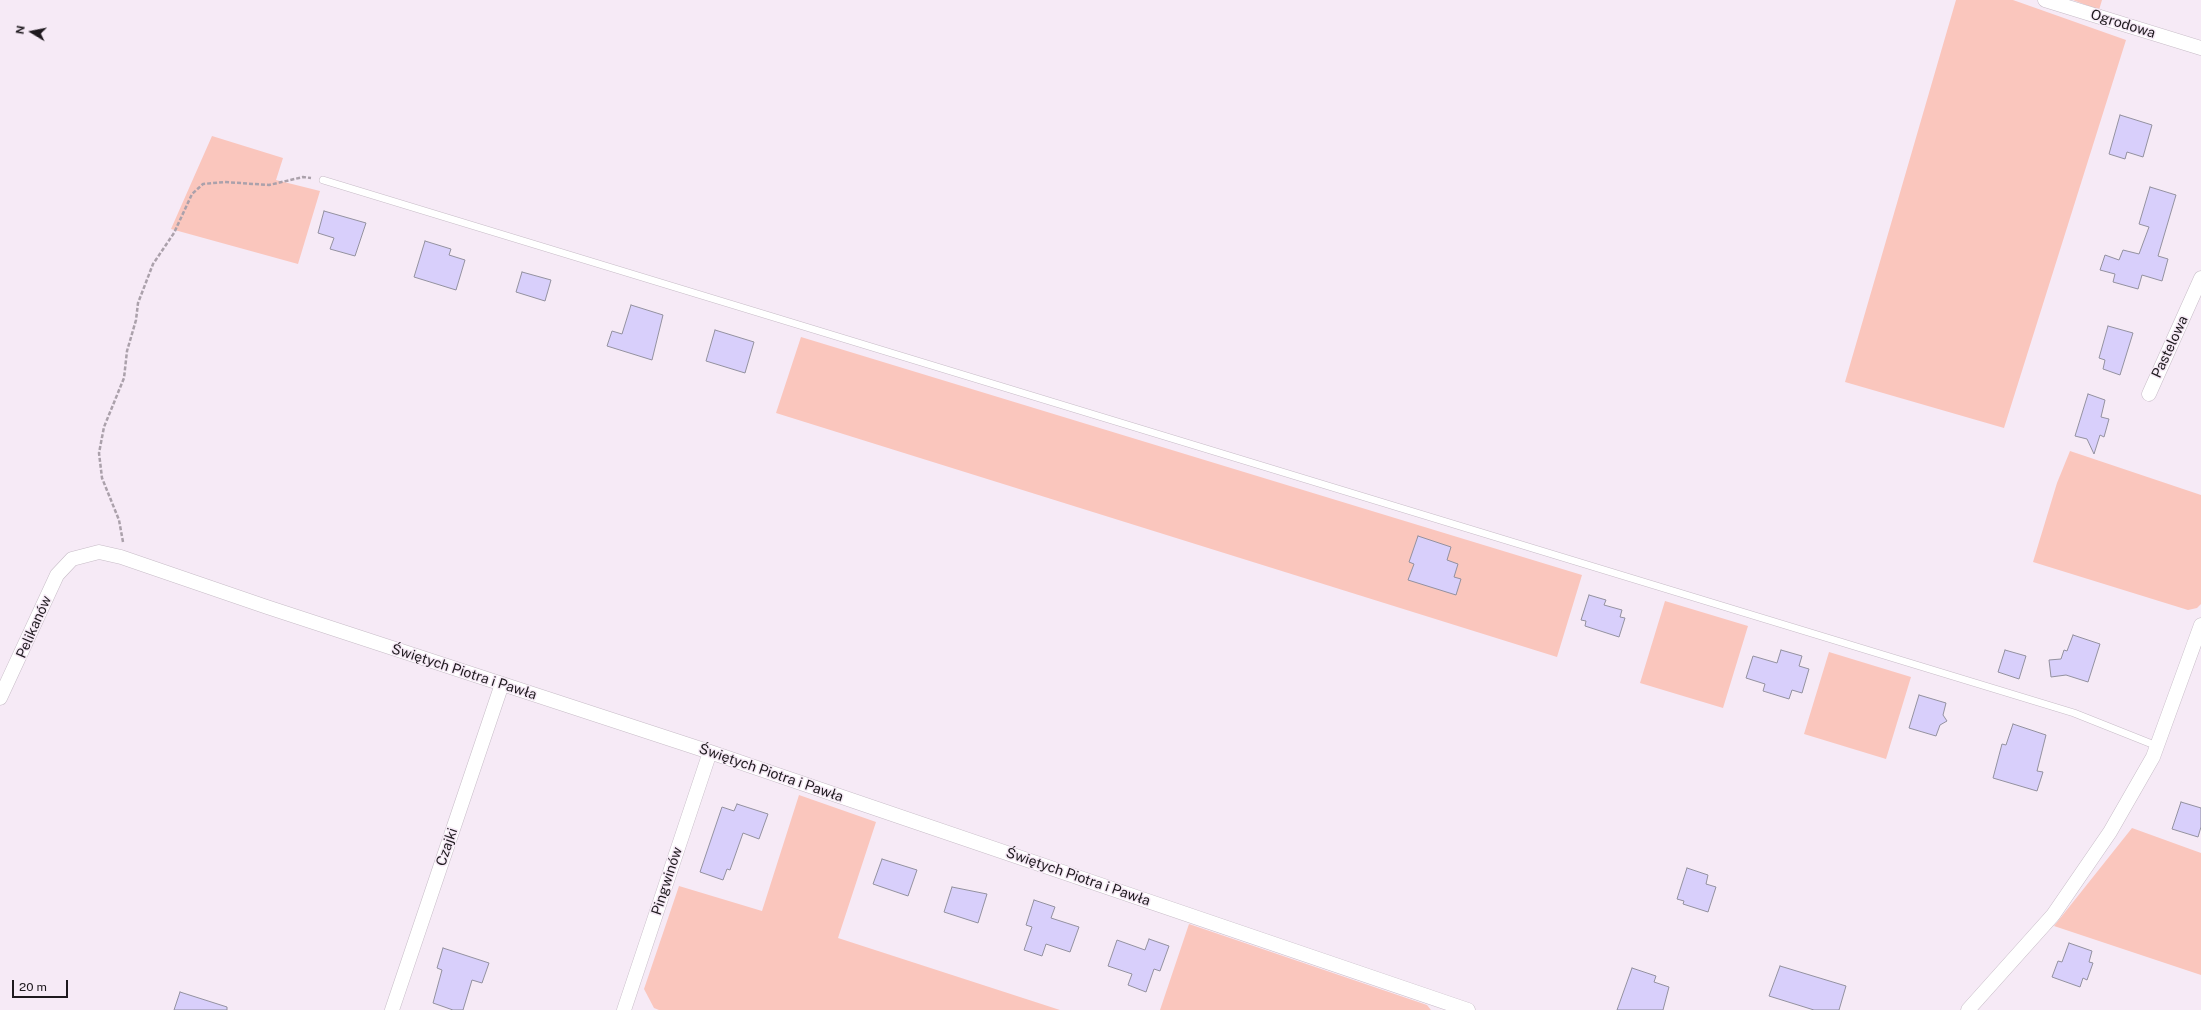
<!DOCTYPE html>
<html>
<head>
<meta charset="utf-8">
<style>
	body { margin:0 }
	#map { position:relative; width:2201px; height:1010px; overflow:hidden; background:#f6eaf6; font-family:"Public Sans",sans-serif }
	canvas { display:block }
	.north { position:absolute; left:12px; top:12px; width:40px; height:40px; -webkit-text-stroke:3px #f6eaf6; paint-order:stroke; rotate:280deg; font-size:11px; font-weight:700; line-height:16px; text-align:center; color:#1e191e }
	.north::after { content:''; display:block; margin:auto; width:14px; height:18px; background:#1e191e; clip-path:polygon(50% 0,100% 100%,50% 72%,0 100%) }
	.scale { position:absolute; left:12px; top:980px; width:56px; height:18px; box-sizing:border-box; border:2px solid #1e191e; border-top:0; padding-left:5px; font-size:12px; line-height:14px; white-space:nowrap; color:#1e191e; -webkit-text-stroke:3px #f6eaf6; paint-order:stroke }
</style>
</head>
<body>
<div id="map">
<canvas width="2201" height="1010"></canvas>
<div class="north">N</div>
<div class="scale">20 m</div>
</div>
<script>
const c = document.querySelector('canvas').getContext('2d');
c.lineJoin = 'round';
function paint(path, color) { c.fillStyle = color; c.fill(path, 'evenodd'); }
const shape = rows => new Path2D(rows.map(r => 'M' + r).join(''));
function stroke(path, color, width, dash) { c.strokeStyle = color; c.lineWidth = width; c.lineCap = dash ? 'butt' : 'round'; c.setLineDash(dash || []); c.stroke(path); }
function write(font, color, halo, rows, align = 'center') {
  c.font = font + ' "Public Sans",sans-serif'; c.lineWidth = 3; c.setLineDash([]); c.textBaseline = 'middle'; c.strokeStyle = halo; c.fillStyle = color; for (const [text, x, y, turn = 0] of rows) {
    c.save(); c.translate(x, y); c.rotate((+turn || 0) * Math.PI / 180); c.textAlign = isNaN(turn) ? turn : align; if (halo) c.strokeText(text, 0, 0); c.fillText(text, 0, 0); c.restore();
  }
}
const green = shape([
	[1956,0,2013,0,2126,40,2004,428,1845,382],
	[2073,0,2102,0,2099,10],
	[212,136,283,158,276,180,320,191,298,264,171,229],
	[801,337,1582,575,1557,657,776,413],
	[2070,451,2201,495,2201,604,2197,608,2188,610,2033,562,2057,483],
	[1665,601,1748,626,1723,708,1640,683],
	[1829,652,1911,677,1886,759,1804,734],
	[799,795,876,822,838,938,1060,1010,659,1010,654,1008,644,989,679,886,762,911],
	[2132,828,2201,853,2201,975,2054,926],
	[1189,924,1427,1005,1431,1010,1160,1010]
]);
const building = shape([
	[2120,115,2152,125,2143,157,2127,152,2125,159,2109,154,2120,115],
	[2150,187,2176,195,2158,256,2168,259,2162,281,2142,275,2138,289,2113,282,2115,274,2100,270,2105,255,2119,260,2123,250,2139,254,2149,227,2139,224,2150,187],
	[324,211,366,223,355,256,330,249,334,238,318,233,324,211],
	[425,241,451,249,449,255,465,260,456,290,414,277,425,241],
	[522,272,551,280,545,301,516,292,522,272],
	[631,305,663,315,652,360,607,346,612,331,622,334,631,305],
	[2108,326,2133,333,2120,375,2103,369,2105,360,2099,358,2108,326],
	[715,330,754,342,745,373,706,361,715,330],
	[2088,394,2105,400,2101,417,2109,419,2104,437,2100,435,2094,454,2087,439,2075,436,2088,394],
	[1418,536,1451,547,1447,560,1458,564,1454,577,1461,579,1456,595,1408,580,1414,564,1409,562,1418,536],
	[1589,595,1606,600,1604,605,1622,610,1620,617,1625,618,1619,637,1585,626,1586,621,1581,620,1589,595],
	[2073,635,2100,644,2088,682,2066,675,2051,677,2049,660,2061,659,2064,650,2067,651,2073,635],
	[1781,650,1802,656,1799,666,1809,669,1802,693,1792,690,1789,699,1763,691,1765,684,1746,678,1753,656,1777,663,1781,650],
	[2005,650,2026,656,2019,679,1998,672,2005,650],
	[1919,695,1946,703,1943,715,1947,721,1940,725,1936,736,1909,728,1919,695],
	[2013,724,2046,735,2037,771,2043,772,2037,791,1993,778,2002,744,2006,745,2013,724],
	[2181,802,2201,808,2201,827,2198,837,2172,829,2181,802],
	[737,804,768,814,759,839,743,833,730,870,727,869,723,880,700,872,722,807,734,811,737,804],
	[882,859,917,870,908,896,873,884,882,859],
	[1687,868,1708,875,1706,884,1716,887,1708,912,1683,904,1684,901,1677,899,1687,868],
	[952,887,987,894,978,923,944,912,952,887],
	[1034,900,1055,907,1051,918,1079,927,1070,952,1046,944,1042,956,1024,950,1032,927,1026,925,1034,900],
	[1149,939,1169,946,1160,971,1154,969,1146,992,1128,985,1132,974,1108,966,1117,940,1145,950,1149,939],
	[2069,943,2092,951,2089,962,2093,963,2087,980,2083,978,2080,987,2052,977,2058,961,2062,962,2069,943],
	[443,948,489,963,482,983,472,980,463,1010,453,1010,433,1003,442,970,437,968,443,948],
	[1780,966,1846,986,1839,1010,1814,1010,1769,996,1780,966],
	[1632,968,1656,976,1654,982,1669,987,1663,1010,1617,1010,1632,968],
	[180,992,227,1007,227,1010,174,1010,180,992]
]);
const path = shape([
	[123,542,119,520,102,478,99,453,104,427,124,378,127,351,136,320,138,303,153,264,174,233,192,194,203,184,225,182,269,185,303,177,311,178]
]);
const service = shape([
	[323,180,2074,713,2157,746]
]);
const minor = shape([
	[2045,0,2201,48],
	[2149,394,2201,278],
	[0,698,57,575,72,559,99,552,121,557,267,607,710,752,1468,1010],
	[392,1010,502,684],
	[624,1010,710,752],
	[1968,1010,2053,915,2110,832,2153,757,2201,625]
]);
const streetNames = [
	["Ogrodowa",2123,24,17],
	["Pastelowa",2170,347,-65],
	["Pelikanów",34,627,-66],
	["Świętych Piotra i Pawła",464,672,18],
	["Świętych Piotra i Pawła",771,773,19],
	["Czajki",447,847,-71],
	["Świętych Piotra i Pawła",1078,877,19],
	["Pingwinów",667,881,-72]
];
paint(green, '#fac6bd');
paint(building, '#d8cffb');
stroke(building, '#93919f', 1);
stroke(service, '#c7bcc7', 8);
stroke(minor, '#c7bcc7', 15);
stroke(path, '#aba1ab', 2.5, [4, 2]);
stroke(service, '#fff', 7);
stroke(minor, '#fff', 14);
write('14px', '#1e191e', '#f6eaf6', streetNames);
</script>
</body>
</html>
